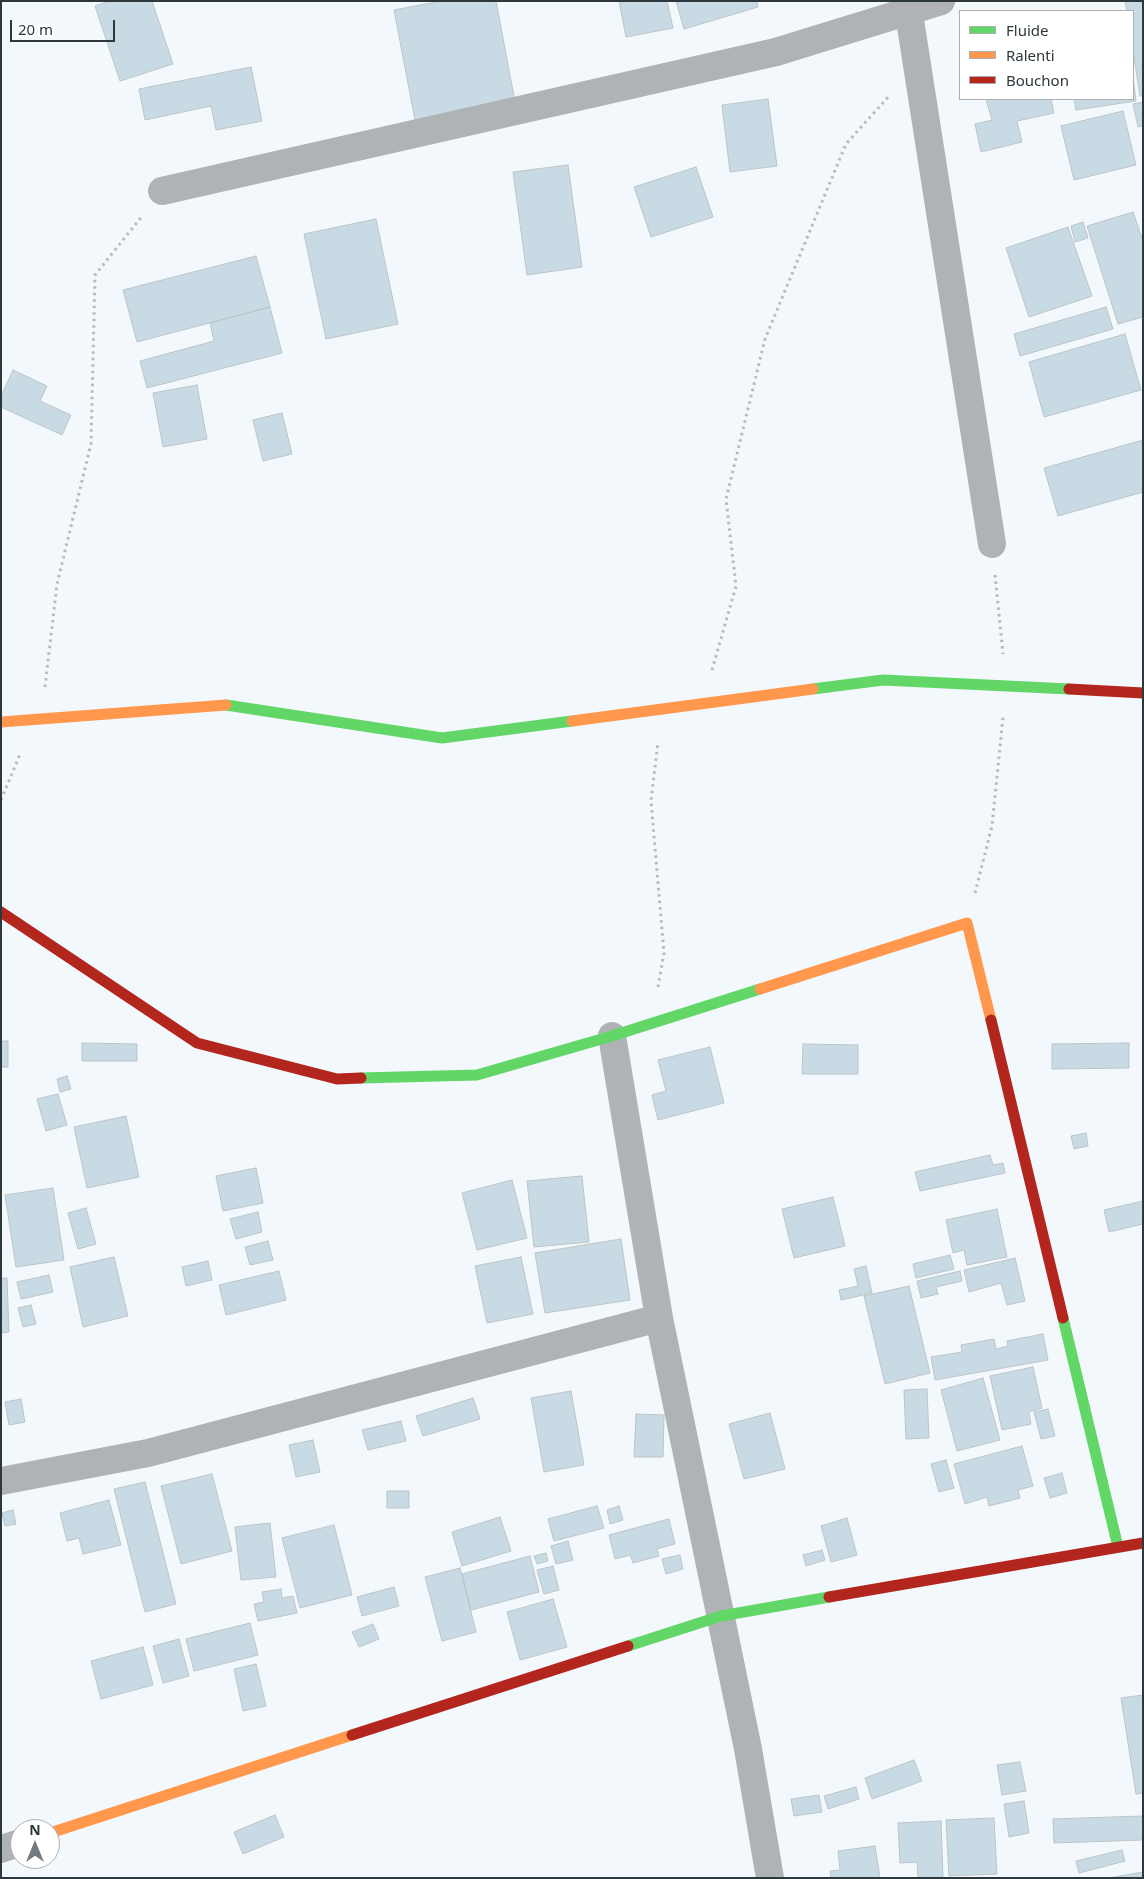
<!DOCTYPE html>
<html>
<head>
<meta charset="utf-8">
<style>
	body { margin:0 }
	#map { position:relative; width:1144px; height:1879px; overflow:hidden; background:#f2f8fb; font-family:"Noto Sans",sans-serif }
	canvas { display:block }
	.frame { position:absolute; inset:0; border:2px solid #2d383d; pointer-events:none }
	.legend { position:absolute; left:959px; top:10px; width:175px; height:90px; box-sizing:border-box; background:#fff; border:1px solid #abafb1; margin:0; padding:6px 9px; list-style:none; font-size:15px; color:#2d383d }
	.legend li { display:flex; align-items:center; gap:10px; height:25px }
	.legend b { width:25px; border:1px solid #abafb1 }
	.north { position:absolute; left:10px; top:1819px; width:50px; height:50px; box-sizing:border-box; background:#fff; border:1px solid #abafb1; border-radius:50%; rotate:0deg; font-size:14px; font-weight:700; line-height:20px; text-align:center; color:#2d383d }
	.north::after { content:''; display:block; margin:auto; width:18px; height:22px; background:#727b80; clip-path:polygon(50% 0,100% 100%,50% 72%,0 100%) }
	.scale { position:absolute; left:10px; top:20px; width:105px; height:22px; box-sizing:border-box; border:2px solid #2d383d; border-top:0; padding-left:6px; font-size:15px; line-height:18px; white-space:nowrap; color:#2d383d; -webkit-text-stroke:4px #fff; paint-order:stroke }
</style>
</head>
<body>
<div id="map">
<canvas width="1144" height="1879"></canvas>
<div class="frame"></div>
<ul class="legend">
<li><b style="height:6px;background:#63d668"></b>Fluide</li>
<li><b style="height:6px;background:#ff974d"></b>Ralenti</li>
<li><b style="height:6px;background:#b3261e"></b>Bouchon</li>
</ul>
<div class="north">N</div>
<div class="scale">20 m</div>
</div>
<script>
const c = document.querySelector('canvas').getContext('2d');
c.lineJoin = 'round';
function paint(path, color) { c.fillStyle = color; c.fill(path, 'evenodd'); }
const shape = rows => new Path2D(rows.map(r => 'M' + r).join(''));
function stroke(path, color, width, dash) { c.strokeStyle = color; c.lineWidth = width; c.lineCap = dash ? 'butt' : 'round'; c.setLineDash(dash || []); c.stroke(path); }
const building = shape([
	[109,1,152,1,173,64,120,81,95,6,109,1],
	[441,1,496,1,515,102,415,120,394,10,441,1],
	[619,1,667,1,673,28,626,37,619,1],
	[676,1,757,1,758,7,684,29,676,1],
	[1125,1,1143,1,1143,96,1140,96,1133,51,1133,11,1127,11,1125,1],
	[251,67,262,121,216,130,211,106,145,120,139,89,251,67],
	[1133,77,1136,101,1076,110,1074,99,1133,99,1133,77],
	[768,99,777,166,730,172,722,105,768,99],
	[986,99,1051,99,1054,113,1017,121,1022,142,981,152,975,124,992,120,986,99],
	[1143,102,1143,126,1138,127,1133,104,1143,102],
	[1123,111,1136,165,1074,180,1061,126,1123,111],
	[568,165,582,267,527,275,513,172,568,165],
	[696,167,713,217,651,237,634,187,696,167],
	[1133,212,1143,241,1143,317,1118,324,1087,226,1133,212],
	[376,219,398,324,326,339,304,234,376,219],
	[1083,222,1088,238,1075,242,1071,226,1083,222],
	[1068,227,1092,296,1029,317,1006,248,1068,227],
	[256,256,270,307,137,342,123,290,256,256],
	[270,307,282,353,147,388,140,361,214,341,210,323,270,307],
	[1106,307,1113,329,1020,356,1014,334,1106,307],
	[1125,334,1141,390,1044,417,1029,362,1125,334],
	[13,370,47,386,40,401,71,415,62,435,1,407,1,396,13,370],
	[197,385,207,439,163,447,153,393,197,385],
	[282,413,292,454,263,461,253,420,282,413],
	[1143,440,1143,492,1058,516,1044,468,1143,440],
	[1,1041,8,1041,8,1067,1,1067,1,1041],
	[82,1043,137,1044,137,1061,82,1061,82,1043],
	[1129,1043,1129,1068,1052,1069,1052,1044,1129,1043],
	[803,1044,858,1045,858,1074,802,1074,803,1044],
	[710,1047,724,1103,658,1120,652,1095,666,1091,658,1060,710,1047],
	[67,1076,71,1089,60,1092,57,1079,67,1076],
	[58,1094,67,1125,46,1131,37,1099,58,1094],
	[126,1116,139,1177,87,1188,74,1127,126,1116],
	[1086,1133,1088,1146,1074,1149,1071,1136,1086,1133],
	[990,1155,993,1165,1003,1163,1005,1173,920,1191,915,1172,990,1155],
	[256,1168,263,1203,223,1211,216,1176,256,1168],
	[582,1176,589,1242,534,1247,527,1181,582,1176],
	[512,1180,527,1238,477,1250,462,1193,512,1180],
	[53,1188,64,1260,16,1267,5,1195,53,1188],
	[833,1197,845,1246,794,1258,782,1209,833,1197],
	[1143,1201,1143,1224,1109,1232,1104,1210,1143,1201],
	[86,1208,96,1244,78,1249,68,1213,86,1208],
	[997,1209,1007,1257,967,1265,964,1250,953,1253,946,1220,997,1209],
	[258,1212,262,1232,236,1239,230,1219,258,1212],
	[621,1239,630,1300,545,1313,535,1253,621,1239],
	[268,1241,273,1260,250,1265,245,1247,268,1241],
	[950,1255,954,1269,916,1278,913,1264,950,1255],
	[114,1257,128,1316,83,1327,70,1267,114,1257],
	[521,1257,533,1314,487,1323,475,1266,521,1257],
	[1015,1258,1025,1301,1007,1305,1001,1283,969,1292,964,1270,1015,1258],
	[208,1261,212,1280,186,1286,182,1267,208,1261],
	[866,1266,872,1293,841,1300,839,1290,858,1286,854,1269,866,1266],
	[279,1271,286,1300,226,1315,219,1285,279,1271],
	[960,1271,962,1281,936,1287,938,1294,921,1298,917,1281,960,1271],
	[49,1275,53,1292,21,1299,17,1282,49,1275],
	[1,1278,7,1278,9,1332,1,1333,1,1278],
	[909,1286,930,1373,885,1384,864,1296,909,1286],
	[31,1305,36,1324,23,1327,18,1308,31,1305],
	[1043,1334,1048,1360,935,1380,931,1357,962,1352,961,1345,994,1339,996,1349,1008,1346,1007,1341,1043,1334],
	[1033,1367,1042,1408,1029,1412,1031,1424,1002,1430,990,1376,1033,1367],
	[983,1378,1000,1440,957,1451,941,1390,983,1378],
	[927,1389,929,1438,906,1439,904,1390,927,1389],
	[571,1391,584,1465,544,1472,531,1398,571,1391],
	[473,1398,480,1419,423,1436,416,1416,473,1398],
	[21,1399,25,1422,9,1425,5,1402,21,1399],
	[1048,1409,1055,1436,1041,1439,1034,1412,1048,1409],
	[770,1413,785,1469,744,1479,729,1424,770,1413],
	[636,1414,664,1415,663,1457,634,1457,636,1414],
	[401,1421,406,1441,368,1450,362,1430,401,1421],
	[313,1440,320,1472,296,1477,289,1445,313,1440],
	[1022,1446,1033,1486,1018,1490,1020,1498,989,1506,987,1497,965,1504,954,1464,1022,1446],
	[946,1460,954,1488,939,1492,931,1464,946,1460],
	[1062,1473,1067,1493,1050,1498,1044,1478,1062,1473],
	[212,1474,232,1551,181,1564,161,1486,212,1474],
	[145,1482,176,1604,145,1612,114,1489,145,1482],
	[387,1491,409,1491,409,1508,387,1508,387,1491],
	[109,1500,121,1545,83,1554,79,1538,67,1541,60,1513,109,1500],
	[597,1506,604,1528,554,1541,548,1519,597,1506],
	[619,1506,623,1520,610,1524,607,1510,619,1506],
	[13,1510,16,1524,5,1526,2,1513,13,1510],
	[500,1517,511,1551,462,1566,452,1532,500,1517],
	[847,1518,857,1555,831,1562,821,1526,847,1518],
	[669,1519,675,1544,657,1549,659,1556,633,1563,630,1555,615,1559,609,1535,669,1519],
	[270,1523,276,1577,241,1580,235,1527,270,1523],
	[334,1525,352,1595,300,1608,282,1538,334,1525],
	[568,1541,573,1560,556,1564,551,1546,568,1541],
	[822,1550,825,1560,806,1566,803,1555,822,1550],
	[546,1553,548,1561,537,1564,534,1556,546,1553],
	[680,1555,683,1569,666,1574,662,1559,680,1555],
	[530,1556,539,1592,471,1610,462,1574,530,1556],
	[553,1566,559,1590,544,1594,537,1570,553,1566],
	[460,1568,476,1632,442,1641,425,1577,460,1568],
	[394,1587,399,1606,362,1616,357,1597,394,1587],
	[281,1589,282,1598,293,1596,297,1613,258,1621,254,1604,264,1602,262,1592,281,1589],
	[553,1599,567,1647,520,1660,507,1612,553,1599],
	[250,1623,258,1655,194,1671,186,1639,250,1623],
	[373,1624,379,1639,359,1647,352,1632,373,1624],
	[179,1639,189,1676,163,1683,153,1646,179,1639],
	[143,1647,153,1685,101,1699,91,1661,143,1647],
	[256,1664,266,1706,243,1711,234,1669,256,1664],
	[1143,1695,1143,1793,1136,1794,1121,1698,1143,1695],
	[914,1760,922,1781,872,1799,865,1778,914,1760],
	[1020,1762,1026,1791,1002,1795,997,1765,1020,1762],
	[856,1787,859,1799,828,1809,824,1796,856,1787],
	[819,1795,822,1812,794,1816,791,1799,819,1795],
	[1024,1801,1029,1833,1009,1837,1004,1804,1024,1801],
	[275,1815,284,1837,243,1854,234,1832,275,1815],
	[1143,1816,1143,1840,1054,1843,1053,1819,1143,1816],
	[994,1818,997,1874,949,1876,946,1820,994,1818],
	[941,1821,943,1878,918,1878,917,1862,900,1863,898,1823,941,1821],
	[875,1846,880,1878,831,1878,830,1871,840,1870,838,1851,875,1846],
	[1122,1850,1125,1861,1079,1873,1076,1861,1122,1850],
	[1143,1872,1143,1878,1109,1878,1143,1872]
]);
const path = shape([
	[995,575,1003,654],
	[712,670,736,586,726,499,765,339,846,144,890,95],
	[45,687,57,584,91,444,95,275,143,215],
	[1,800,21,752],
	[975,893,992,826,1003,717],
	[658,987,664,953,651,801,658,742]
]);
const street = shape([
	[907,1,992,544],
	[162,191,776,52,941,1],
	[612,1036,659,1318,748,1749,770,1878],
	[1,1481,148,1453,659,1318],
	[1,1849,20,1843]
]);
const fast = shape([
	[813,689,883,680,1069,689],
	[226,705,442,738,572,721],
	[361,1078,477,1075,612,1036,760,989],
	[1063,1318,1118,1547],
	[628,1646,721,1616,829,1597]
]);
const slow = shape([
	[572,721,813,689],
	[1,722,226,705],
	[760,989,967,923,991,1020],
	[50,1833,352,1735]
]);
const jam = shape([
	[1069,689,1143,693],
	[1,912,197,1043,337,1079,361,1078],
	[991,1020,1063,1318],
	[829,1597,1143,1543],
	[352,1735,628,1646]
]);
paint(building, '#c8dbe4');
stroke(building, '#bdc4c8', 1);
stroke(path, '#b6babb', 3, [2.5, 4]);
stroke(street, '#afb3b5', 28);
stroke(fast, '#63d668', 11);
stroke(slow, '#ff974d', 11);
stroke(jam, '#b3261e', 11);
</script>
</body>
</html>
